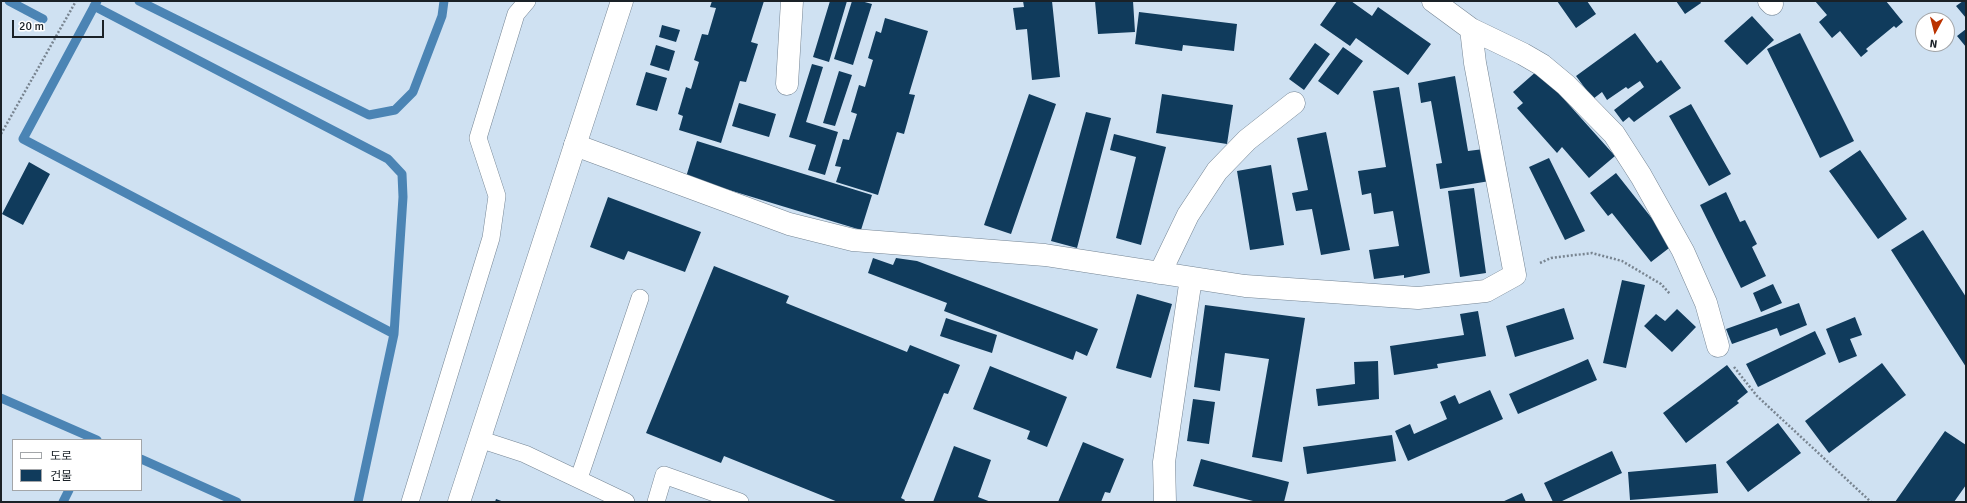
<!DOCTYPE html>
<html>
<head>
<meta charset="utf-8">
<style>
	body { margin:0 }
	#map { position:relative; width:1967px; height:503px; overflow:hidden; background:#cfe1f2; font-family:Signika,"Noto Sans KR",sans-serif }
	canvas { display:block }
	.frame { position:absolute; inset:0; border:2px solid #1a2127; pointer-events:none }
	.legend { position:absolute; left:12px; top:439px; width:130px; height:52px; box-sizing:border-box; background:#fff; border:1px solid #a3a6a9; margin:0; padding:5px 7px; list-style:none; font-size:12px; color:#1a2127 }
	.legend li { display:flex; align-items:center; gap:8px; height:20px }
	.legend b { width:20px; border:1px solid #a3a6a9 }
	.north { position:absolute; left:1915px; top:12px; width:40px; height:40px; box-sizing:border-box; background:#fff; border:1px solid #a3a6a9; border-radius:50%; rotate:187deg; font-size:11px; font-weight:700; line-height:16px; text-align:center; color:#1a2127 }
	.north::after { content:''; display:block; margin:auto; width:14px; height:18px; background:#ba3200; clip-path:polygon(50% 0,100% 100%,50% 72%,0 100%) }
	.scale { position:absolute; left:12px; top:20px; width:92px; height:18px; box-sizing:border-box; border:2px solid #1a2127; border-top:0; padding-left:5px; font-size:12px; line-height:14px; white-space:nowrap; color:#1a2127; -webkit-text-stroke:3px #fff; paint-order:stroke }
</style>
</head>
<body>
<div id="map">
<canvas width="1967" height="503"></canvas>
<div class="frame"></div>
<ul class="legend">
<li><b style="height:5px;background:#fff"></b>도로</li>
<li><b style="height:11px;background:#103b5c"></b>건물</li>
</ul>
<div class="north">N</div>
<div class="scale">20 m</div>
</div>
<script>
const c = document.querySelector('canvas').getContext('2d');
c.lineJoin = 'round';
const shape = rows => new Path2D(rows.map(r => 'M' + r).join(''));
function stroke(path, color, width, dash) { c.strokeStyle = color; c.lineWidth = width; c.lineCap = dash ? 'butt' : 'round'; c.setLineDash(dash || []); c.stroke(path); }
function paint(path, color) { c.fillStyle = color; c.fill(path, 'evenodd'); }
const stream = shape([
	[9,1,43,19],
	[97,1,23,139,394,334],
	[139,1,369,115,395,110,413,92,442,16,444,1],
	[94,6,388,159,402,174,403,197,394,334,358,502],
	[1,398,97,440],
	[141,459,237,502],
	[63,502,69,490]
]);
const building = shape([
	[712,1,764,1,751,42,758,44,746,82,740,81,721,143,679,130,683,116,678,114,686,87,691,89,699,62,694,60,702,34,708,35,716,8,710,7],
	[830,1,847,1,829,62,813,57],
	[852,1,861,1,872,4,853,65,834,59],
	[1023,1,1052,1,1060,77,1032,80,1027,29,1016,30,1013,8,1024,7],
	[1095,1,1133,1,1135,32,1098,34],
	[1337,1,1351,1,1372,16,1378,7,1431,44,1408,75,1356,38,1350,46,1320,25],
	[1557,1,1587,1,1596,14,1576,28],
	[1676,1,1700,1,1701,3,1685,14],
	[1815,1,1886,1,1903,22,1896,28,1894,26,1866,49,1868,51,1861,57,1840,31,1832,38,1819,22,1827,15],
	[1963,1,1966,1,1966,18,1956,6],
	[1139,12,1237,24,1234,51,1183,45,1182,51,1135,44],
	[1752,16,1774,40,1747,65,1724,41],
	[885,18,928,31,909,94,915,95,904,134,897,132,878,195,836,182,841,167,835,166,843,139,849,140,857,114,851,112,859,85,865,87,873,60,868,58,876,31,881,33],
	[662,25,680,30,676,42,659,37],
	[1966,29,1966,47,1957,36],
	[1635,33,1657,63,1661,60,1681,88,1634,122,1629,117,1623,122,1614,110,1644,87,1640,81,1628,89,1626,87,1607,100,1602,92,1593,99,1576,76],
	[1800,33,1854,141,1820,158,1767,49],
	[1315,43,1330,54,1304,90,1289,79],
	[656,45,675,51,669,71,650,65],
	[1343,47,1363,61,1338,95,1318,81],
	[812,64,823,67,806,122,838,132,825,175,808,170,816,145,789,137],
	[1538,70,1615,156,1589,178,1562,147,1557,153,1517,108,1523,103,1513,92],
	[839,71,852,75,835,126,823,123],
	[646,72,667,78,657,111,636,105],
	[1455,76,1468,151,1484,149,1490,181,1440,189,1436,164,1442,163,1431,101,1421,103,1418,83],
	[1399,87,1430,273,1404,278,1404,275,1374,279,1369,250,1399,246,1393,211,1374,214,1371,193,1362,195,1358,171,1386,167,1373,91],
	[1029,94,1056,104,1011,234,984,225],
	[1162,94,1233,105,1227,144,1156,133],
	[739,103,776,114,769,137,732,126],
	[1691,104,1731,174,1709,186,1669,116],
	[1086,112,1111,118,1077,248,1051,241],
	[1326,132,1350,250,1321,255,1312,209,1296,211,1292,193,1308,190,1297,138],
	[1114,134,1166,147,1141,245,1116,238,1136,157,1110,150],
	[697,141,872,195,861,230,686,177],
	[1860,150,1907,219,1878,239,1829,171],
	[1549,158,1585,231,1565,240,1529,167],
	[29,162,50,174,23,225,2,214],
	[1271,165,1284,245,1250,250,1237,171],
	[1616,173,1673,245,1651,262,1612,213,1608,216,1590,193],
	[1474,188,1486,273,1460,277,1448,191],
	[1726,192,1740,222,1745,220,1757,244,1752,247,1766,276,1741,288,1700,205],
	[608,197,701,232,685,272,628,251,624,260,590,247],
	[1923,230,1966,297,1966,367,1891,250],
	[873,258,893,265,896,258,917,261,1098,329,1087,356,1076,351,1073,360,944,311,947,303,868,273],
	[714,266,789,296,786,303,907,352,910,345,960,365,948,394,944,393,901,498,905,500,904,502,838,502,724,456,721,463,646,433],
	[1622,280,1645,285,1626,368,1603,363],
	[1773,284,1782,303,1761,312,1753,293],
	[1137,294,1172,304,1151,378,1116,368],
	[1799,303,1807,325,1780,336,1777,328,1732,344,1726,329],
	[1205,305,1305,318,1282,462,1252,457,1269,359,1225,353,1220,391,1194,387],
	[1564,308,1574,339,1515,357,1506,326],
	[1677,309,1696,327,1672,352,1644,326,1656,314,1665,321],
	[1478,311,1486,356,1437,364,1438,368,1394,375,1390,346,1464,335,1460,314],
	[1855,317,1862,335,1850,339,1857,356,1839,363,1826,329],
	[946,318,997,335,992,353,940,336],
	[1815,331,1826,354,1758,387,1746,364],
	[1588,359,1597,380,1518,414,1509,394],
	[1378,361,1379,399,1318,406,1316,389,1355,384,1354,362],
	[1882,363,1906,395,1829,453,1805,421],
	[1727,365,1748,392,1737,401,1739,403,1686,443,1663,413],
	[990,366,1067,397,1047,447,1027,439,1030,431,973,409],
	[1490,390,1503,419,1408,461,1395,431,1410,424,1414,434,1447,419,1440,402,1455,395,1459,404],
	[1193,399,1215,402,1209,444,1187,441],
	[1778,423,1801,453,1748,492,1726,462],
	[1945,431,1966,445,1966,485,1954,502,1895,502],
	[1392,435,1396,461,1307,474,1303,447],
	[1083,442,1124,459,1110,493,1105,492,1101,502,1058,502],
	[954,446,991,460,978,497,991,502,933,502],
	[1612,451,1622,473,1560,502,1553,502,1544,483],
	[1201,459,1289,482,1284,502,1257,502,1193,486],
	[1716,464,1718,493,1630,500,1628,472],
	[1522,493,1526,502,1502,502],
	[496,499,504,502,495,502]
]);
const path = shape([
	[1,134,76,1],
	[1540,263,1551,258,1592,253,1622,261,1661,284,1670,294],
	[1734,367,1757,396,1871,502]
]);
const service = shape([
	[479,439,525,454,626,502],
	[579,478,640,298],
	[410,502,491,238,497,196,478,138,516,14,527,1],
	[656,502,664,475,740,502]
]);
const minor = shape([
	[1769,1,1772,4],
	[1471,29,1523,54,1542,65,1566,85,1614,134,1641,176,1683,251,1706,303,1718,346],
	[787,84,792,1],
	[575,145,789,224,853,240,1045,255,1245,286,1418,298,1486,291,1515,275,1475,63,1471,29,1433,1],
	[1160,273,1188,215,1217,171,1247,140,1294,103],
	[1165,502,1164,462,1191,278]
]);
const tertiary = shape([
	[459,502,622,1]
]);
stroke(stream, '#4b84b4', 9);
paint(building, '#103b5c');
stroke(service, '#758594', 18);
stroke(minor, '#758594', 23);
stroke(tertiary, '#758594', 23);
stroke(path, '#788490', 2.5, [2, 2]);
stroke(service, '#fff', 17);
stroke(minor, '#fff', 22);
stroke(tertiary, '#fff', 22);
</script>
</body>
</html>
